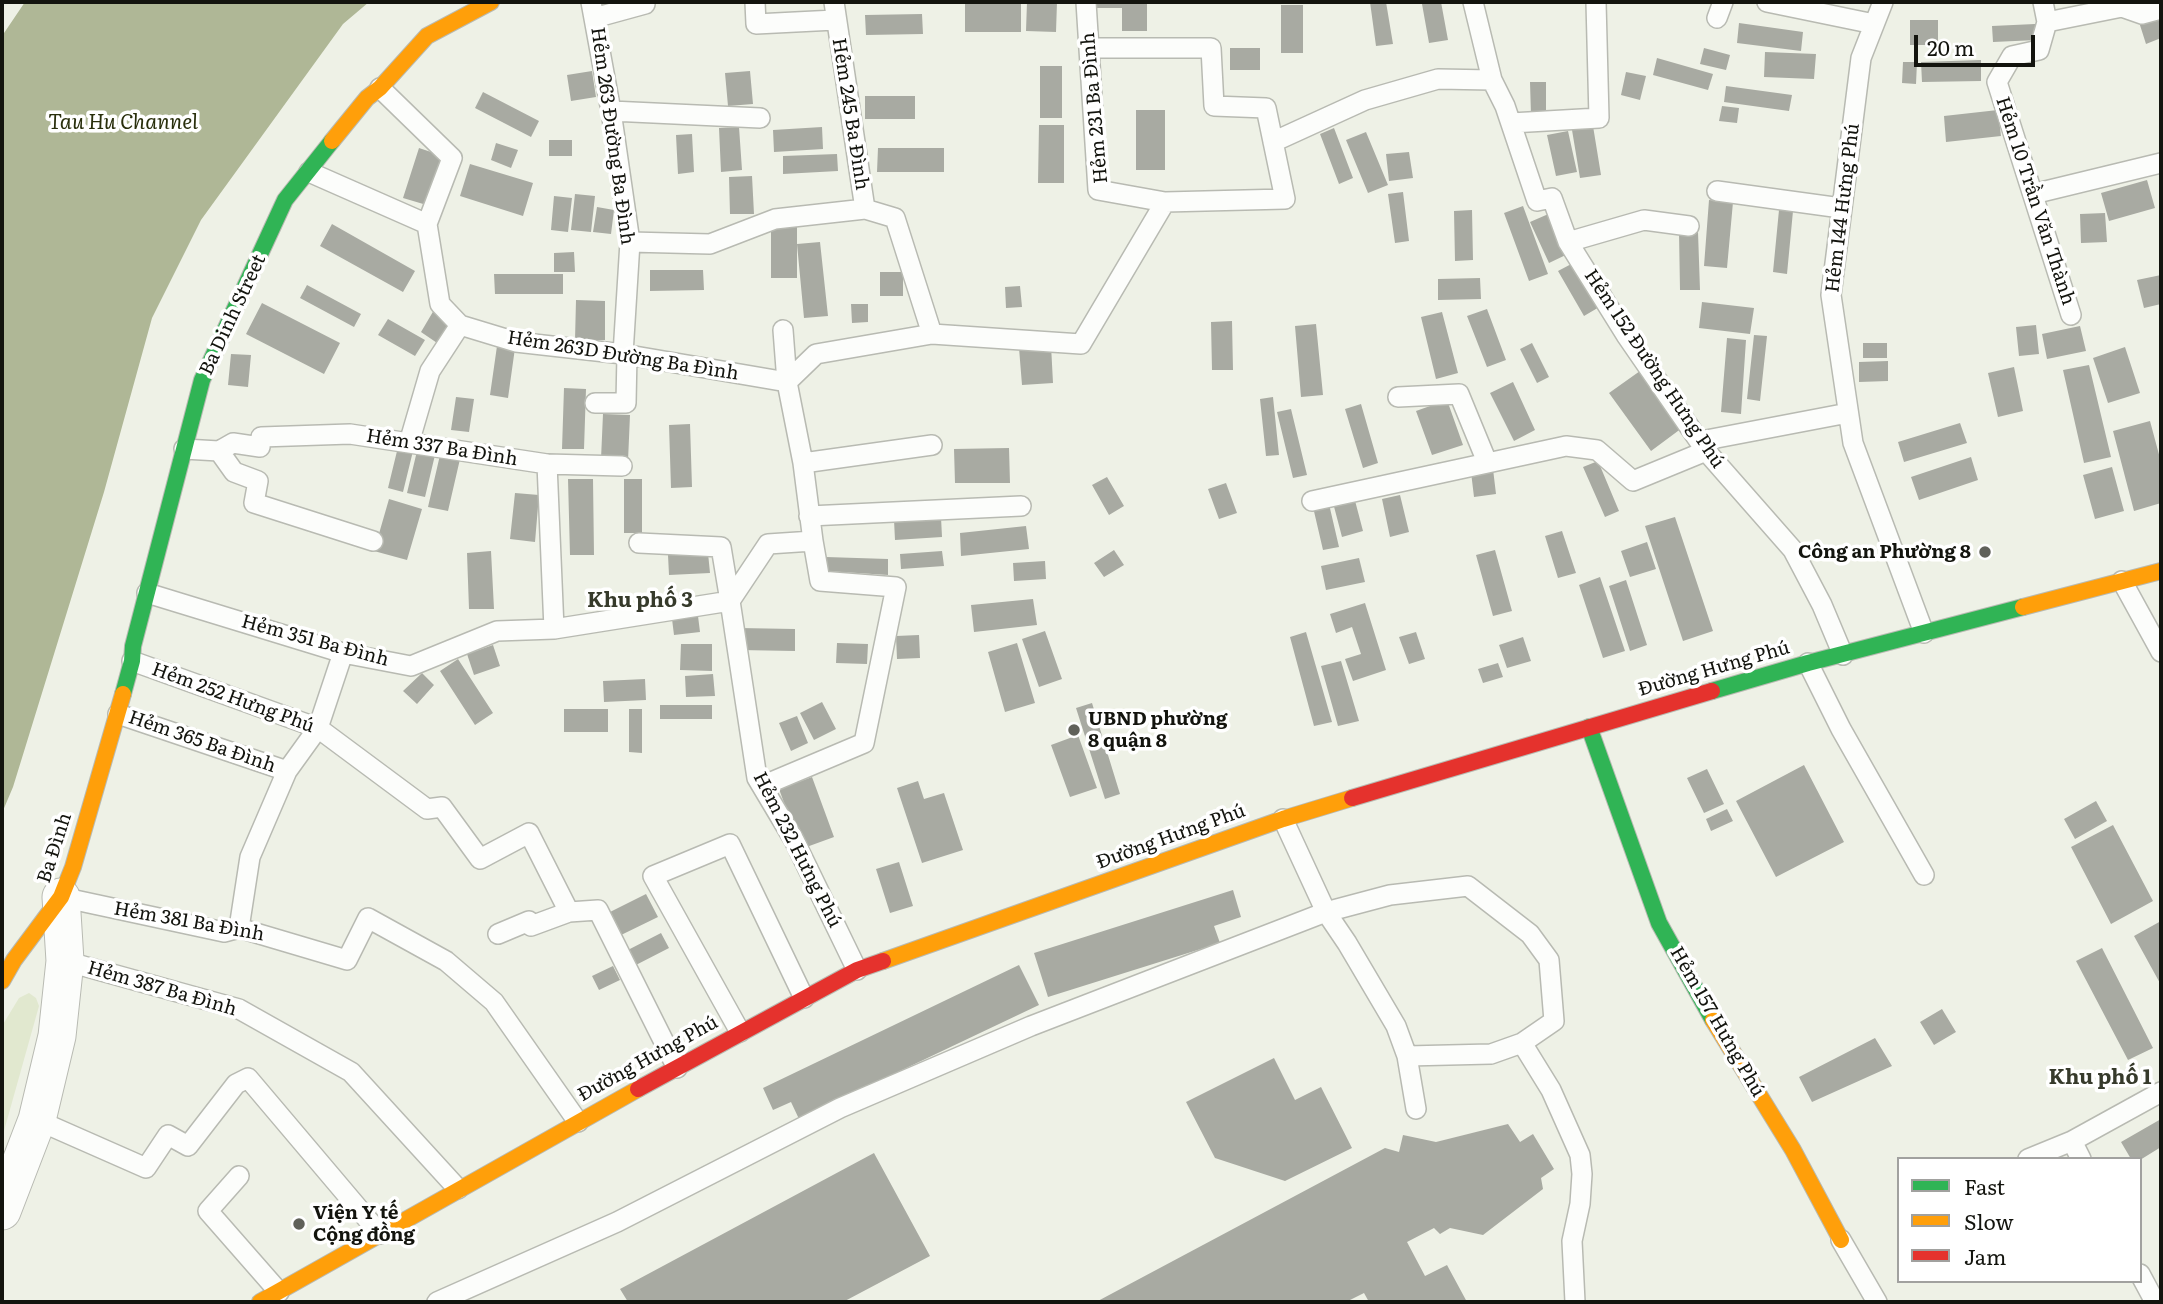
<!DOCTYPE html>
<html>
<head>
<meta charset="utf-8">
<style>
	body { margin:0 }
	#map { position:relative; width:2163px; height:1304px; overflow:hidden; background:#eef1e6; font-family:Literata,serif }
	canvas { display:block }
	.frame { position:absolute; inset:0; border:4px solid #13140e; pointer-events:none }
	.legend { position:absolute; left:1897px; top:1157px; width:245px; height:126px; box-sizing:border-box; background:#fff; border:2px solid #a1a19f; margin:0; padding:9px 12px; list-style:none; font-size:21px; color:#13140e }
	.legend li { display:flex; align-items:center; gap:14px; height:35px }
	.legend b { width:35px; border:2px solid #a1a19f }
	.scale { position:absolute; left:1914px; top:35px; width:121px; height:32px; box-sizing:border-box; border:4px solid #13140e; border-top:0; padding-left:9px; font-size:21px; line-height:24px; white-space:nowrap; color:#13140e; -webkit-text-stroke:5px #fff; paint-order:stroke }
</style>
</head>
<body>
<div id="map">
<canvas width="2163" height="1304"></canvas>
<div class="frame"></div>
<ul class="legend">
<li><b style="height:9px;background:#30b455"></b>Fast</li>
<li><b style="height:9px;background:#ff9f0a"></b>Slow</li>
<li><b style="height:9px;background:#e5322d"></b>Jam</li>
</ul>
<div class="scale">20 m</div>
</div>
<script>
const c = document.querySelector('canvas').getContext('2d');
c.lineJoin = 'round';
function paint(path, color) { c.fillStyle = color; c.fill(path, 'evenodd'); }
const shape = rows => new Path2D(rows.map(r => 'M' + r).join(''));
function stroke(path, color, width, dash) { c.strokeStyle = color; c.lineWidth = width; c.lineCap = dash ? 'butt' : 'round'; c.setLineDash(dash || []); c.stroke(path); }
function write(font, color, halo, rows, align = 'center') {
  c.font = font + ' Literata,serif'; c.lineWidth = 7; c.setLineDash([]); c.textBaseline = 'middle'; c.strokeStyle = halo; c.fillStyle = color; for (const [text, x, y, turn = 0] of rows) {
    c.save(); c.translate(x, y); c.rotate((+turn || 0) * Math.PI / 180); c.textAlign = isNaN(turn) ? turn : align; if (halo) c.strokeText(text, 0, 0); c.fillText(text, 0, 0); c.restore();
  }
}
const green = shape([
	[29,993,36,998,39,1006,2,1138,2,1026,19,998]
]);
const water = shape([
	[25,2,369,2,343,24,201,220,152,318,104,492,13,787,2,813,2,36]
]);
const building = shape([
	[965,2,1021,2,1021,32,965,32],
	[1027,2,1057,2,1056,32,1026,31],
	[1090,2,1147,2,1147,31,1122,31,1122,8,1090,8],
	[1370,2,1386,2,1393,44,1376,46],
	[1441,2,1448,40,1429,43,1422,4],
	[1281,5,1303,5,1303,53,1281,53],
	[922,14,923,34,866,35,865,15],
	[2161,15,2161,38,2146,44,2139,22],
	[1910,20,1938,20,1938,45,1910,45],
	[1739,23,1803,32,1801,51,1737,43],
	[2035,24,2037,40,1993,42,1992,26],
	[1230,48,1260,48,1260,70,1230,70],
	[1704,48,1730,55,1726,70,1700,64],
	[1765,52,1816,54,1814,79,1764,77],
	[1657,58,1713,74,1708,90,1653,75],
	[1981,60,1981,81,1922,82,1921,62],
	[1903,62,1917,62,1916,84,1902,83],
	[1040,66,1062,66,1062,118,1040,118],
	[592,71,596,97,571,101,567,75],
	[750,71,753,104,728,106,725,73],
	[1626,72,1646,76,1640,100,1621,95],
	[1530,82,1546,82,1546,115,1531,115],
	[1726,86,1792,95,1789,111,1724,102],
	[483,92,539,121,531,137,475,108],
	[865,96,915,96,915,119,865,119],
	[1722,106,1739,108,1737,123,1719,121],
	[1136,110,1165,110,1165,170,1136,170],
	[1998,110,2001,136,1946,142,1944,116],
	[1039,125,1064,125,1064,183,1038,183],
	[1593,126,1601,175,1580,178,1572,130],
	[739,127,742,170,721,172,719,128],
	[822,127,823,149,774,152,773,130],
	[1334,128,1353,178,1339,184,1320,134],
	[1568,131,1577,172,1556,176,1547,135],
	[1366,132,1388,185,1368,193,1346,140],
	[692,134,694,172,678,174,676,135],
	[549,140,572,140,572,156,549,156],
	[496,143,518,150,511,168,491,160],
	[419,148,446,157,430,206,403,198],
	[878,148,944,148,944,172,877,172],
	[1409,152,1413,178,1389,181,1386,154],
	[837,154,838,171,783,174,783,156],
	[470,164,533,183,523,216,460,196],
	[752,176,754,214,730,214,729,177],
	[2147,180,2155,208,2109,221,2101,193],
	[1403,192,1409,241,1395,243,1388,194],
	[575,194,595,196,591,232,571,230],
	[554,196,572,198,568,232,551,230],
	[1709,200,1733,202,1727,268,1704,266],
	[1523,206,1548,274,1529,281,1504,213],
	[597,207,614,210,611,234,593,232],
	[1472,210,1473,260,1455,261,1454,211],
	[1779,210,1793,211,1787,274,1773,272],
	[1553,212,1572,252,1549,263,1530,222],
	[2105,213,2107,242,2081,243,2080,214],
	[332,224,415,271,403,292,320,246],
	[771,226,797,226,797,278,771,278],
	[1679,232,1698,232,1700,290,1680,290],
	[820,242,828,316,804,318,797,244],
	[574,252,575,272,554,272,554,253],
	[1577,261,1601,306,1584,316,1558,271],
	[650,270,703,270,704,290,650,291],
	[880,272,903,272,903,296,880,296],
	[494,274,563,274,563,294,495,294],
	[2161,275,2161,304,2144,308,2137,280],
	[1480,278,1481,299,1438,300,1438,279],
	[307,285,361,314,354,327,300,298],
	[1020,286,1022,307,1006,308,1005,287],
	[576,300,605,301,605,340,575,340],
	[1702,302,1754,308,1750,334,1699,328],
	[262,303,340,343,324,374,246,334],
	[851,304,868,304,868,322,852,323],
	[1487,309,1506,360,1487,367,1467,316],
	[434,310,458,326,443,347,421,332],
	[1442,312,1458,373,1436,379,1421,317],
	[388,319,425,340,415,356,378,335],
	[1232,321,1233,370,1212,370,1211,322],
	[1316,324,1323,395,1301,397,1295,326],
	[2036,325,2039,354,2019,356,2016,327],
	[2080,326,2086,351,2047,359,2042,334],
	[1754,335,1767,336,1760,401,1747,399],
	[1727,338,1746,340,1741,414,1721,412],
	[1532,343,1549,377,1537,383,1520,349],
	[1863,343,1887,343,1887,358,1863,358],
	[1051,345,1053,383,1022,385,1019,348],
	[497,346,515,348,508,398,490,395],
	[2125,347,2140,393,2108,403,2093,358],
	[231,354,251,355,248,387,228,385],
	[1888,361,1888,381,1859,382,1859,362],
	[2089,365,2111,457,2084,463,2063,370],
	[2014,367,2023,411,1998,417,1988,373],
	[1640,371,1682,428,1651,451,1609,393],
	[1513,382,1535,430,1514,441,1490,393],
	[564,388,586,389,584,449,562,449],
	[456,397,474,399,469,432,451,430],
	[1273,397,1279,455,1266,456,1260,399],
	[1447,400,1463,445,1432,455,1416,411],
	[1361,404,1378,463,1363,468,1345,409],
	[1291,409,1307,475,1293,478,1277,412],
	[603,414,630,415,628,461,601,459],
	[2150,421,2161,462,2161,503,2134,511,2113,431],
	[1960,423,1967,443,1904,462,1898,442],
	[690,424,692,487,671,488,669,425],
	[398,447,413,451,403,492,388,488],
	[1009,448,1010,483,955,483,954,449],
	[417,451,435,455,425,497,407,493],
	[440,455,460,459,448,511,428,507],
	[1971,457,1978,480,1919,500,1911,477],
	[1598,461,1619,511,1605,517,1583,467],
	[2112,467,2124,511,2095,519,2083,475],
	[1493,469,1496,494,1474,497,1471,472],
	[1107,477,1124,506,1109,515,1092,485],
	[568,479,593,479,594,555,570,555],
	[624,479,642,479,642,533,624,533],
	[1226,483,1237,513,1219,519,1208,489],
	[515,493,539,495,535,542,510,539],
	[1353,493,1363,531,1342,537,1332,499],
	[1400,495,1409,532,1390,537,1382,499],
	[389,499,422,509,407,560,374,551],
	[1329,504,1339,547,1323,550,1313,507],
	[941,517,942,537,895,540,894,520],
	[1675,517,1713,631,1683,641,1645,526],
	[1026,526,1029,549,961,556,960,533],
	[1562,531,1576,573,1558,578,1545,536],
	[1647,542,1656,569,1630,577,1621,551],
	[1114,550,1124,565,1104,577,1094,563],
	[1495,550,1512,611,1493,616,1476,555],
	[491,551,494,609,469,609,467,553],
	[942,551,944,566,901,569,900,554],
	[708,553,710,573,669,575,668,555],
	[826,557,888,559,888,575,826,571],
	[1359,558,1365,582,1326,590,1321,566],
	[1045,561,1046,579,1014,581,1013,563],
	[1600,577,1625,651,1603,658,1579,585],
	[1626,580,1647,645,1630,651,1609,586],
	[1033,599,1037,625,974,632,971,605],
	[1365,603,1386,670,1353,681,1345,659,1361,654,1352,627,1336,633,1330,614],
	[698,616,700,632,674,635,672,619],
	[739,628,795,629,795,651,739,650],
	[1045,631,1062,679,1039,687,1022,639],
	[1306,632,1332,722,1314,726,1290,637],
	[1416,632,1425,659,1409,664,1399,637],
	[919,635,920,658,897,659,896,636],
	[1523,637,1531,661,1507,668,1499,645],
	[837,643,868,644,867,664,836,663],
	[1017,643,1035,703,1005,712,988,652],
	[681,644,712,644,712,671,680,670],
	[493,645,500,666,474,675,467,654],
	[458,659,493,713,475,725,440,671],
	[1341,661,1359,721,1338,726,1321,666],
	[1498,663,1503,677,1483,683,1478,669],
	[422,673,434,685,417,704,403,691],
	[713,674,715,696,686,697,685,676],
	[645,679,646,700,604,702,603,681],
	[822,702,836,729,814,740,800,713],
	[1092,703,1120,794,1105,799,1076,708],
	[660,705,712,705,712,719,660,719],
	[564,709,608,709,608,732,564,732],
	[629,709,642,709,642,753,629,752],
	[797,716,808,743,791,751,779,723],
	[1078,735,1097,788,1070,797,1051,745],
	[1804,765,1844,842,1776,877,1736,801],
	[1707,769,1724,804,1704,813,1687,778],
	[812,777,834,837,801,849,779,789],
	[918,781,924,799,944,793,963,850,922,863,897,788],
	[2096,801,2107,821,2075,839,2064,819],
	[1727,809,1733,821,1711,831,1706,819],
	[2113,825,2153,901,2111,924,2071,847],
	[899,862,913,906,890,913,876,869],
	[1233,890,1241,917,1214,926,1220,943,1048,997,1034,953],
	[646,894,658,917,619,936,608,913],
	[2161,921,2161,985,2134,936],
	[661,933,669,948,632,967,624,952],
	[2102,948,2153,1048,2128,1060,2076,961],
	[1019,965,1039,1005,799,1119,791,1102,773,1110,763,1088],
	[613,966,620,980,599,990,592,976],
	[1942,1009,1956,1032,1934,1045,1920,1022],
	[1875,1038,1892,1066,1812,1102,1799,1077],
	[1274,1058,1295,1100,1321,1087,1352,1148,1285,1181,1215,1158,1186,1102],
	[2161,1119,2161,1147,2140,1160,2131,1159,2121,1142],
	[1508,1124,1520,1142,1533,1134,1554,1169,1541,1178,1543,1189,1483,1235,1450,1228,1440,1234,1434,1228,1407,1242,1425,1276,1447,1265,1467,1302,1369,1302,1364,1293,1346,1302,1096,1302,1385,1148,1399,1152,1403,1135,1436,1142],
	[874,1153,930,1256,843,1302,628,1302,620,1289]
]);
const lane = shape([
	[591,2,611,111,630,242,623,354],
	[755,2,756,24,835,20],
	[1086,2,1098,190,1165,202,1285,199,1266,108,1214,106,1211,48,1089,48],
	[1473,2,1492,80,1505,106,1537,201,1552,198,1568,242,1626,335,1706,451,1793,550,1822,605,1843,655],
	[1767,2,1874,24],
	[1883,2,1861,58,1831,295,1853,443,1924,633],
	[2043,2,2047,22],
	[594,18,645,4,644,2],
	[1717,18,1723,2],
	[380,88,452,158,427,224],
	[611,111,760,118],
	[1511,123,1599,118,1596,2],
	[1273,142,1365,100,1438,79,1492,80],
	[309,172,427,224,440,304,460,325],
	[1717,191,1841,208],
	[2033,194,2161,163],
	[630,242,710,244,775,219,865,209],
	[1568,242,1644,220,1689,226],
	[2071,315,1997,82,2012,56,2039,50,2047,22,2122,7,2142,14,2161,9],
	[460,325,516,342,623,354,787,382,816,354,932,334,895,218,865,209,834,2],
	[783,330,787,382,803,463,813,541,768,544,730,601,757,778,794,840,857,970],
	[932,334,1081,344,1165,202],
	[1398,397,1459,394,1487,462],
	[595,403,626,403,627,354],
	[1701,441,1848,413],
	[409,443,430,371,460,325],
	[184,449,219,451,233,443,260,447,261,437,350,434,547,464,554,629],
	[219,451,234,472,258,481,254,503,373,541],
	[803,463,932,445],
	[547,464,622,466],
	[1312,501,1566,446,1597,450,1633,481,1706,451],
	[809,516,1021,506],
	[2122,581,2161,652],
	[147,593,343,653,411,666,497,631,554,629,730,601,721,547,639,543],
	[132,661,318,728,427,809,442,807,480,859,529,833,569,912,598,910,677,1068],
	[1808,663,1841,729,1924,875],
	[118,714,287,771],
	[762,786,864,743,896,587,820,581,813,541],
	[1283,819,1326,912,1390,895,1468,886,1530,934,1549,960,1554,1021,1522,1043,1491,1054,1407,1056],
	[61,897,224,932,239,928,347,960,368,918,446,961,494,1002,578,1122],
	[239,928,250,857,287,771,318,728,343,653],
	[498,934,529,921,531,926,569,912],
	[65,961,239,1009,351,1072,458,1189],
	[740,1032,653,876,730,844,804,998],
	[1522,1043,1551,1090,1580,1155,1582,1174,1580,1204,1572,1241,1575,1302],
	[37,1120,146,1168,168,1135,188,1146,236,1084,248,1078,380,1234],
	[2072,1141,2081,1159],
	[2028,1159,2072,1141,2161,1092],
	[239,1176,208,1211,279,1292],
	[1841,1240,1877,1302],
	[2140,1274,2155,1302],
	[437,1302,617,1222,840,1108,1031,1026,1326,912,1347,943,1396,1026,1407,1056,1416,1109]
]);
const street = shape([
	[2,1211,37,1120,57,1036,65,961,61,897]
]);
const fast = shape([
	[1712,691,1808,663,2023,607],
	[123,694,132,661,133,646,202,380,285,200,332,141],
	[1589,727,1659,923,1713,1020]
]);
const slow = shape([
	[332,141,367,98,380,88,427,36,491,2],
	[2023,607,2161,571],
	[883,961,1283,819,1352,798],
	[2,981,14,960,61,897,73,867,123,694],
	[1713,1020,1793,1150,1841,1240],
	[260,1302,638,1089]
]);
const jam = shape([
	[1352,798,1712,691],
	[638,1089,857,970,883,961]
]);
const markers = [
	[1985,552,7,"#60615a"],
	[1074,730,7,"#60615a"],
	[299,1224,7,"#60615a"]
];
const streetNames = [
	["Hẻm 231 Ba Đình",1095,108,-95],
	["Hẻm 245 Ba Đình",850,114,81],
	["Hẻm 263 Đường Ba Đình",612,136,82],
	["Hẻm 10 Trần Văn Thành",2035,201,72],
	["Hẻm 144 Hưng Phú",1843,208,-83],
	["Ba Dinh Street",233,315,-65],
	["Hẻm 263D Đường Ba Đình",623,356,9],
	["Hẻm 152 Đường Hưng Phú",1654,369,56],
	["Hẻm 337 Ba Đình",442,448,9],
	["Hẻm 351 Ba Đình",315,641,15],
	["Đường Hưng Phú",1714,669,-16],
	["Hẻm 252 Hưng Phú",233,698,20],
	["Hẻm 365 Ba Đình",202,742,19],
	["Đường Hưng Phú",1171,837,-20],
	["Ba Đình",55,848,-72],
	["Hẻm 232 Hưng Phú",797,850,63],
	["Hẻm 381 Ba Đình",189,922,10],
	["Hẻm 387 Ba Đình",162,989,16],
	["Hẻm 157 Hưng Phú",1717,1022,60],
	["Đường Hưng Phú",648,1059,-29]
];
const poiNames = [
	["Công an Phường 8",1971,552,"right"],
	["UBND phường",1088,719],
	["8 quận 8",1088,741],
	["Viện Y tế",313,1213],
	["Cộng đồng",313,1235]
];
const waterNames = [
	["Tau Hu Channel",123,123]
];
const neighbourhoodNames = [
	["Khu phố 3",640,601],
	["Khu phố 1",2100,1078]
];
paint(green, '#e1e8cf');
paint(water, '#afb796');
paint(building, '#a8aaa2');
stroke(lane, '#b8bab2', 22);
stroke(street, '#b8bab2', 39);
stroke(fast, '#b8bab2', 18);
stroke(slow, '#b8bab2', 18);
stroke(jam, '#b8bab2', 18);
stroke(lane, '#fcfdfb', 19);
stroke(street, '#fcfdfb', 37);
stroke(fast, '#30b455', 16);
stroke(slow, '#ff9f0a', 16);
stroke(jam, '#e5322d', 16);
for (const [x, y, r, color] of markers) { const dot = new Path2D(); dot.arc(x, y, r, 0, 2 * Math.PI); c.fillStyle = color; c.fill(dot); stroke(dot, '#fff', 2.5); }
write('19px', '#13140e', '#fff', streetNames);
write('bold 19px', '#13140e', '#fff', poiNames, 'left');
write('italic 21px', '#292f0c', '#fff', waterNames);
write('bold 21px', '#363a2b', '#fff', neighbourhoodNames);
</script>
</body>
</html>
